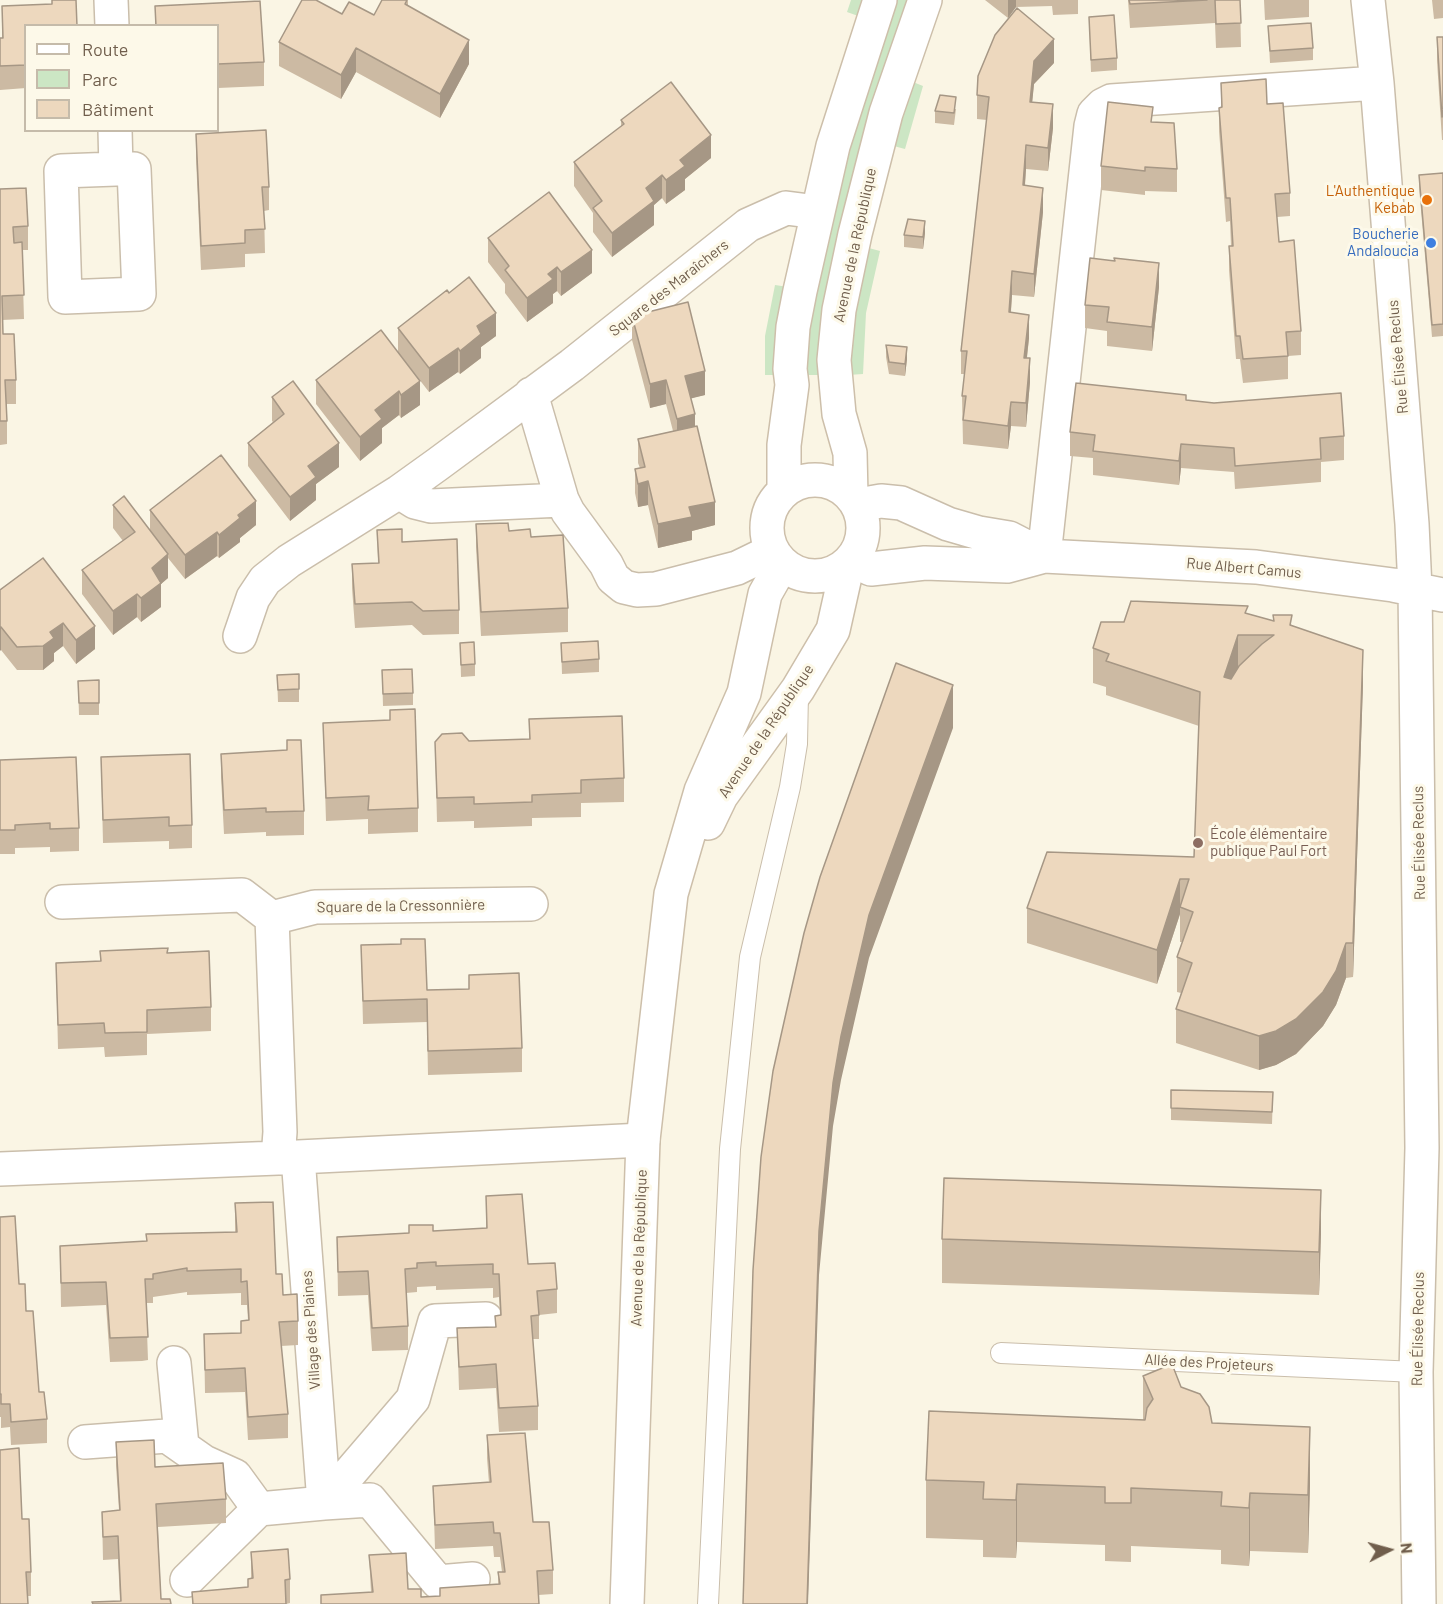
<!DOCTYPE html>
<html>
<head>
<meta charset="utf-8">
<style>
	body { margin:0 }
	#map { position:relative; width:1443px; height:1604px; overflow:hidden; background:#faf5e4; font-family:Barlow,sans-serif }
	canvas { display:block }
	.legend { position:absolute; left:24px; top:24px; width:195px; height:108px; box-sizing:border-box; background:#fdf9e9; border:2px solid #c5bbaa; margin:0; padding:8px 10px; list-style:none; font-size:18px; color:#705e4c }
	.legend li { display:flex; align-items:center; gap:12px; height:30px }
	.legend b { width:30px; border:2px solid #c5bbaa }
	.north { position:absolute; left:1359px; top:1520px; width:60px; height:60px; -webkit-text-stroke:4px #fdf9e9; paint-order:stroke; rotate:84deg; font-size:16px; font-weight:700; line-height:24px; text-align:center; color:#705e4c }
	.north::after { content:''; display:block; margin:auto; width:21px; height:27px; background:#705e4c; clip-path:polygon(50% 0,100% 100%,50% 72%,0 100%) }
</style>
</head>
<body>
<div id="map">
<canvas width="1443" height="1604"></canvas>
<ul class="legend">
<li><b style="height:8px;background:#fff"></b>Route</li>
<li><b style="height:16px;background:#cce6c4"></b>Parc</li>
<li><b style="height:16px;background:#edd8be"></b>Bâtiment</li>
</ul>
<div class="north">N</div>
</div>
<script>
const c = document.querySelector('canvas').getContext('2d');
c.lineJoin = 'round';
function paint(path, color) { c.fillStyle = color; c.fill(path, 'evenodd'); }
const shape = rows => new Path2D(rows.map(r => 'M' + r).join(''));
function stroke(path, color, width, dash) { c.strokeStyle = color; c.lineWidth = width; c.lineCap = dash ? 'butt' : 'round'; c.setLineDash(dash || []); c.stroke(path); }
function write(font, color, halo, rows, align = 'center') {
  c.font = font + ' Barlow,sans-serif'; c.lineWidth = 6; c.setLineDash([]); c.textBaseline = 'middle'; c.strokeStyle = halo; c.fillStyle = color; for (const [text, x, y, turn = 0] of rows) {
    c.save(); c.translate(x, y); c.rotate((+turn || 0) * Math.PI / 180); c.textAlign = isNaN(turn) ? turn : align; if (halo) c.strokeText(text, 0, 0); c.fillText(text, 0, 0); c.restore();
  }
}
const green = shape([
	[851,0,867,0,861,17,847,12],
	[891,0,913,0,824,375,804,375,805,337,820,247],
	[908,80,923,86,905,149,890,145],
	[865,247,880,251,866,313,863,374,848,375,848,352],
	[775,285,788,287,781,375,765,375,765,336]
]);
const lane = shape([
	[1001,1353,1416,1372],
	[708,1604,730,1149,750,957,790,787,797,744,798,693]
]);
const street = shape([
	[111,0,112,26],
	[1368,0,1377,83,1412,524,1415,589,1422,1148,1416,1372,1419,1604],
	[115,130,116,169],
	[116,169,134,169,139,294,65,297,61,171,116,169],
	[531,394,562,500,568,512,606,564,613,578,624,587,637,590,656,589,737,568,772,551],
	[399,492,415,502,431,506,562,500],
	[858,505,881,501,901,503,948,524,979,533,1009,538,1044,556],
	[1044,556,1091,126,1094,114,1103,105,1111,101,1377,83],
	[852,560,871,569,925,563,1007,566,1044,556,1256,567,1393,585,1443,595],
	[240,636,253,598,265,580,289,561,399,492,438,464,572,365,748,225,786,208,817,212],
	[62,902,242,895,272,918,280,1132,278,1158],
	[272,918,315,907,531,904],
	[298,1157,324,1503,370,1500,438,1582,473,1579],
	[0,1169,278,1158,643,1140],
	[174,1363,182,1446],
	[85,1442,167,1436,204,1462,235,1476,259,1509,324,1503,413,1399,435,1321,486,1319],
	[187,1580,259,1509]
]);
const secondary = shape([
	'767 528a48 48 0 1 1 96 0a48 48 0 1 1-96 0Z',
	[784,490,784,445,792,385,790,369,793,327,800,291,833,146,880,0],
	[851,496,850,453,839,414,834,360,839,310,855,234,886,113,925,0],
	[708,823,721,796,798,689,833,630,848,563],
	[627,1604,643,1140,671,894,701,791,744,693,765,594,782,564]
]);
const wall = shape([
	[52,0,76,0,26,26,26,88,0,90,0,38,2,38,2,6,52,4],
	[408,0,408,6,469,64,440,118,356,72,341,99,279,66,279,42,342,14,374,15],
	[985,0,1078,0,1078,14,1053,15,1052,6,1016,7,1008,18],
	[1128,0,1240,0,1241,47,1216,48,1215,23,1130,28],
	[1264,0,1309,0,1309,17,1265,20],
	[1432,0,1443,0,1443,18,1434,19],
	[260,1,264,62,264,86,218,88,218,26,155,26,155,6],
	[1089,17,1117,58,1117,70,1091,72],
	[1268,26,1313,48,1313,60,1270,63],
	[1437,37,1443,37,1443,140,1442,140,1437,61],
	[1054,63,1034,84,1032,102,1053,128,1048,171,1026,169,1025,186,1043,212,1034,297,1012,295,1011,312,1029,338,1027,358,1030,382,1026,427,1011,426,1008,449,963,444,962,396,965,374,961,374,961,351,987,120,977,119,977,95],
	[1221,83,1267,104,1290,193,1290,216,1277,217,1279,242,1301,331,1301,355,1288,356,1288,379,1243,383,1240,359,1236,359,1229,270,1229,246,1231,246,1230,221,1226,222,1219,131,1219,108,1221,108],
	[956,109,954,125,935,123,935,111],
	[621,120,711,158,685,179,685,190,666,204,662,198,654,205,654,225,612,257,593,232,593,213,574,186,574,162,621,127],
	[1153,122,1177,169,1177,192,1145,191,1145,195,1101,190,1101,166],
	[196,134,269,187,269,210,264,211,265,253,245,254,245,267,201,270,196,158],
	[1443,173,1443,336,1432,337,1419,187,1419,175],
	[0,189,28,226,28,250,22,250,24,319,2,320,3,334,16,380,16,404,7,404,7,444,0,445],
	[925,233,923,249,904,247,904,235],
	[488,238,592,273,561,296,557,291,553,294,553,303,527,322,505,293,505,284,488,262],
	[1159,287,1152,351,1107,346,1107,331,1085,328,1085,305],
	[449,293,496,336,481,347,481,358,460,374,458,372,429,392,398,352,398,328],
	[632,316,705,395,691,398,695,426,715,525,692,531,692,540,658,548,648,505,638,507,635,493,635,469,640,468,638,463,638,439,673,431,666,404,650,408,632,340],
	[381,330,420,405,401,418,399,415,382,428,382,443,360,461,316,404,316,380],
	[886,345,907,359,905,376,889,374,886,357],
	[272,397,339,467,316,484,316,500,290,521,248,466,248,443,273,422,272,421],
	[1186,400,1344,436,1344,460,1321,462,1321,482,1235,489,1234,472,1181,468,1179,485,1093,475,1093,458,1070,456,1070,432],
	[113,505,150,530,150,510,256,525,240,538,240,542,219,558,217,556,185,579,168,558,168,578,161,584,161,607,141,622,137,617,113,635,82,594,82,570,123,541,113,528],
	[476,524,509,531,531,537,568,608,568,632,481,636,476,547],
	[377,530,402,542,459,610,459,634,423,635,412,625,355,628,352,588,352,564,378,563],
	[43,558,95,649,76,664,63,646,54,653,54,661,43,670,17,670,1,650,0,590],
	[1248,614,1273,621,1273,615,1292,625,1363,684,1353,977,1346,978,1336,1005,1323,1026,1296,1054,1276,1065,1259,1070,1176,1043,1176,1009,1181,993,1177,992,1177,957,1182,942,1180,942,1180,914,1157,984,1027,943,1027,908,1194,857,1199,726,1106,695,1106,687,1093,683,1093,648,1124,622],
	[460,643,475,664,475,676,461,677],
	[561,643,599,659,599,672,562,674],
	[382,670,413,693,413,705,383,706],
	[277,675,299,689,299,702,278,702],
	[99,680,99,715,79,715,78,681],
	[529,719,624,778,624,802,581,803,581,817,532,818,532,826,474,828,474,821,437,822,435,742,529,739],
	[323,723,418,808,418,832,368,834,368,819,326,821],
	[221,754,304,811,304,835,266,836,266,832,224,834,221,777],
	[101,757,192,825,192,848,169,849,169,841,103,843],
	[0,760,79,828,79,851,50,852,50,847,15,848,15,854,0,854],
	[401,944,427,990,469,989,469,975,522,1048,522,1072,428,1075,427,1022,363,1024,361,945],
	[100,951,168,953,211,1007,211,1031,147,1034,147,1055,105,1057,104,1047,58,1049,56,963,100,961],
	[1171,1090,1273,1092,1272,1124,1171,1120],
	[486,1196,528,1264,557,1289,557,1313,539,1315,539,1339,533,1339,538,1406,538,1430,499,1432,496,1388,459,1390,457,1328,495,1327,500,1315,499,1297,493,1298,493,1288,436,1290,436,1286,417,1287,417,1292,406,1293,408,1326,408,1350,372,1351,368,1295,338,1296,337,1237,486,1228],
	[235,1203,276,1274,283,1295,298,1321,298,1345,281,1346,288,1414,288,1438,248,1440,245,1392,205,1393,204,1334,241,1333,248,1320,247,1305,241,1305,241,1293,187,1295,187,1292,153,1297,153,1303,146,1303,148,1360,142,1361,110,1362,106,1305,61,1307,60,1246,146,1241,146,1234,235,1232],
	[0,1217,26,1311,39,1392,47,1419,47,1443,11,1445,10,1427,1,1428,1,1417,0,1417],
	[1321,1233,1319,1295,942,1283,942,1239],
	[1143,1376,1181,1387,1212,1423,1310,1485,1308,1553,1250,1551,1249,1566,1221,1564,1221,1550,1131,1546,1131,1562,1105,1561,1105,1545,1017,1542,1016,1558,983,1557,983,1540,926,1538,926,1480,1143,1420],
	[487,1435,533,1522,553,1570,553,1594,538,1595,539,1604,321,1604,321,1595,371,1592,369,1555,408,1589,421,1597,440,1596,440,1588,498,1584,498,1572,502,1572,500,1557,494,1557,493,1546,435,1549,433,1486,489,1483,487,1458],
	[116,1442,155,1467,226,1499,226,1523,158,1527,161,1599,120,1601,118,1559,103,1560,102,1512,119,1510,116,1466],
	[22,1519,31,1572,31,1596,27,1596],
	[251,1552,290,1579,290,1603,286,1604,192,1604,192,1592,248,1587,251,1578]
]);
const shadedWall = shape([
	[1008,0,1016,0,1016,7,1008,18],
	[1054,39,1054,63,1034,84,1030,125,1030,102,1034,61],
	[469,40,469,64,440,118,440,94],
	[356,48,356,72,341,99,341,75],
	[1053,104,1053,128,1048,171,1048,148],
	[711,135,711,158,685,179,685,190,666,204,666,180,680,160],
	[1026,145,1026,169,1023,209,1023,185],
	[662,175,662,198,654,205,654,225,612,257,612,233,646,188],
	[1043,188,1043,212,1034,297,1034,274],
	[925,221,925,233,923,249,923,237],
	[592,250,592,273,561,296,561,272],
	[1159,263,1159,287,1152,351,1152,327],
	[557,267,557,291,553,294,553,303,527,322,527,298,548,274],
	[1012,271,1012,295,1009,336,1009,312],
	[496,313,496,336,481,347,481,358,460,374,460,351,477,326],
	[1029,315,1029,338,1024,382,1024,358],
	[907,347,907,359,905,376,905,364],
	[458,348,458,372,429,392,429,368],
	[1030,358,1030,382,1026,427,1026,403],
	[705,371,705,395,685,400,685,376],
	[666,380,666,404,650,408,650,384],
	[420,381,420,405,401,418,401,395],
	[399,391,399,415,382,428,382,443,360,461,360,437,375,410],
	[1011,402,1011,426,1008,449,1008,426],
	[695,414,695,438,677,443,677,419],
	[339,443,339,467,316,484,316,500,290,521,290,497,308,466],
	[1181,444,1181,468,1179,485,1179,461],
	[648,481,648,505,638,507,638,484],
	[256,501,256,525,240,538,240,542,219,558,219,535,238,515],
	[715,502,715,525,692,531,692,540,658,548,658,524,689,507],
	[217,532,217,556,185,579,185,555],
	[168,554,168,578,161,584,161,607,141,622,141,598,152,568],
	[137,594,137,617,113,635,113,611],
	[63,623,63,646,54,653,54,661,43,670,43,646,50,632],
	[95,626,95,649,76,664,76,640],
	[1,627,1,650,0,651,0,628],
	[1238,635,1238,669,1224,711,1224,677],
	[1363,650,1363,684,1353,977,1353,943],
	[953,685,953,728,869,958,841,1080,833,1126,819,1275,808,1604,807,1604,819,1231,833,1083,841,1036,869,915],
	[1180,879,1180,914,1157,984,1157,950],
	[1346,943,1346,978,1336,1005,1323,1026,1296,1054,1276,1065,1259,1070,1259,1036],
	[1321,1190,1321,1233,1319,1295,1319,1252],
	[1310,1427,1310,1485,1308,1553,1308,1495],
	[1017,1484,1017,1542,1016,1558,1016,1500],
	[1250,1493,1250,1551,1249,1566,1249,1508]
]);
const building = shape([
	[52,0,76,0,77,26,26,26,26,65,0,66,0,38,3,38,2,6,52,4,52,0],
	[302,0,316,0,342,14,349,2,374,15,382,0,407,0,405,4,469,40,440,94,356,48,341,75,279,42,302,0],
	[1129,0,1207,0,1130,4,1129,0],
	[1215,0,1240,0,1241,23,1216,24,1215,0],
	[260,1,264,62,218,64,218,26,156,26,155,6,260,1],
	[1017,8,1054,39,1034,61,1030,102,1053,104,1048,148,1026,145,1023,185,1043,188,1034,274,1012,271,1009,312,1029,315,1024,358,1030,358,1026,403,1011,402,1008,426,963,420,966,396,962,396,967,351,961,351,989,97,977,95,978,76,995,35,1017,8],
	[1114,15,1117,58,1091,60,1089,17,1114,15],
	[1311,23,1313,48,1270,51,1268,26,1311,23],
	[1437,37,1443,37,1443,116,1442,117,1437,37],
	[1266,79,1267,104,1283,103,1290,193,1275,194,1279,242,1294,240,1301,331,1286,332,1288,356,1243,359,1240,336,1236,336,1229,246,1233,246,1230,198,1226,198,1219,108,1222,107,1221,83,1266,79],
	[671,82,711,135,680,160,685,166,666,180,662,175,646,188,654,201,612,233,593,208,602,201,574,162,624,124,621,120,671,82],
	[940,95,956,97,954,113,935,111,940,95],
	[1108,102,1153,107,1151,122,1174,123,1177,169,1145,167,1145,171,1101,166,1108,102],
	[266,130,269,187,262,187,265,229,245,230,245,243,201,246,196,134,266,130],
	[1443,173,1443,324,1432,325,1419,175,1443,173],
	[26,188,28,226,13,227,14,243,22,242,24,295,2,296,3,334,14,334,16,380,5,380,7,421,0,421,0,189,26,188],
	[549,192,592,250,561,272,557,267,548,274,553,279,527,298,505,270,509,266,488,238,549,192],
	[908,219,925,221,923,237,904,235,908,219],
	[1090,258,1115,261,1114,258,1159,263,1152,327,1107,322,1109,307,1085,305,1090,258],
	[469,277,496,313,477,326,481,334,460,351,458,348,429,368,398,328,447,290,449,293,469,277],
	[688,302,705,371,685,376,695,414,677,419,666,380,650,384,632,316,688,302],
	[381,330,420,381,401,395,399,391,375,410,382,419,360,437,316,380,381,330],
	[886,345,907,347,905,364,889,362,886,345],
	[293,381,339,443,308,466,316,477,290,497,248,443,284,414,272,397,293,381],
	[1076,383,1186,395,1186,400,1214,403,1341,393,1344,436,1320,438,1321,459,1235,466,1234,448,1181,444,1179,461,1093,451,1095,435,1070,432,1076,383],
	[697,426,715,502,689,507,692,517,658,524,648,481,638,484,635,469,645,467,638,439,697,426],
	[221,455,256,501,238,515,240,518,219,535,217,532,185,555,150,510,221,455],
	[124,496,168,554,152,568,161,583,141,598,137,594,113,611,82,570,135,532,113,505,124,496],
	[508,523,509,531,530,529,531,537,563,535,568,608,481,612,476,524,508,523],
	[402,529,402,542,457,539,459,610,423,611,412,602,355,604,352,564,379,563,377,530,402,529],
	[43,558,95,626,76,640,63,623,50,632,54,638,43,646,17,647,1,627,0,628,0,590,43,558],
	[1131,601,1248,606,1245,613,1274,621,1273,615,1292,615,1290,625,1363,650,1353,943,1346,943,1336,971,1323,992,1296,1019,1276,1031,1259,1036,1176,1009,1192,963,1177,957,1193,912,1180,907,1189,879,1180,879,1157,950,1027,908,1047,852,1194,857,1200,692,1106,661,1109,654,1093,648,1101,622,1124,622,1131,601],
	[1238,635,1274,635,1262,644,1239,666,1231,679,1224,677,1238,635],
	[598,641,599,659,562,662,561,643,598,641],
	[474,642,475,664,461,665,460,643,474,642],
	[896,663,953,685,869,915,841,1036,833,1083,819,1231,807,1604,743,1604,753,1270,761,1157,773,1071,804,933,820,877,896,663],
	[412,669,413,693,383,694,382,670,412,669],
	[299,674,299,689,278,690,277,675,299,674],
	[99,680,99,703,79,703,78,681,99,680],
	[415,709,418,808,368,810,369,796,326,798,323,723,390,720,390,710,415,709],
	[622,716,624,778,581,780,581,793,532,795,532,802,474,804,474,797,437,798,435,742,442,734,462,733,469,741,530,739,529,719,622,716],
	[287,740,301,740,304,811,266,812,266,808,224,810,221,754,287,750,287,740],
	[190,754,192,825,169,826,169,817,103,820,101,757,190,754],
	[76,757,79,828,50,829,50,823,15,825,15,830,0,830,0,760,76,757],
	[401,939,425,939,427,990,469,989,469,975,519,973,522,1048,428,1051,427,999,363,1001,361,945,401,944,401,939],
	[168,948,167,953,209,951,211,1007,147,1010,147,1032,105,1033,104,1023,58,1025,56,963,101,961,100,951,168,948],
	[1171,1090,1273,1092,1272,1112,1171,1108,1171,1090],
	[944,1178,1321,1190,1319,1252,942,1239,944,1178],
	[522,1194,528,1264,555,1263,557,1289,537,1291,539,1315,531,1316,538,1406,499,1408,496,1364,459,1367,457,1328,496,1327,495,1316,501,1315,499,1274,493,1274,493,1264,436,1266,436,1262,417,1263,417,1268,405,1269,408,1326,372,1328,368,1271,338,1272,337,1237,409,1233,409,1225,433,1225,433,1231,487,1228,486,1196,522,1194],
	[273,1202,276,1274,282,1274,283,1295,297,1294,298,1321,279,1322,288,1414,248,1417,245,1368,205,1370,204,1334,241,1333,241,1321,249,1320,247,1281,241,1282,241,1269,187,1271,187,1268,153,1274,153,1279,145,1279,148,1337,142,1337,110,1338,106,1282,61,1283,60,1246,147,1241,146,1234,237,1232,235,1203,273,1202],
	[15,1216,19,1284,25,1284,26,1311,33,1311,39,1392,44,1392,47,1419,11,1422,10,1404,1,1404,1,1394,0,1394,0,1217,15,1216],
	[1172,1364,1181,1387,1200,1394,1209,1407,1212,1423,1310,1427,1308,1495,1250,1493,1249,1508,1221,1506,1222,1492,1131,1488,1131,1503,1105,1503,1105,1487,1017,1484,1016,1500,983,1499,984,1482,926,1480,929,1411,1145,1420,1147,1408,1153,1399,1143,1376,1172,1364],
	[525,1433,533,1522,549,1522,553,1570,537,1571,539,1604,321,1604,321,1595,373,1592,369,1555,406,1553,408,1589,421,1589,421,1597,440,1596,440,1588,500,1584,498,1572,505,1572,500,1533,494,1533,493,1522,435,1525,433,1486,491,1482,487,1435,525,1433],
	[154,1440,155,1467,223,1463,226,1499,156,1504,161,1599,170,1599,171,1604,93,1604,92,1602,121,1601,118,1536,103,1537,102,1512,120,1510,116,1442,154,1440],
	[19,1448,22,1519,29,1519,31,1572,26,1572,28,1604,0,1604,0,1450,19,1448],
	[288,1549,290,1579,285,1580,286,1604,193,1604,192,1592,248,1587,248,1579,253,1578,251,1552,288,1549]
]);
const markers = [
	[1427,200,6,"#e8710a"],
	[1431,243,6,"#3f7fe0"],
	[1198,843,6,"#8d6e63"]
];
const foodNames = [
	["L'Authentique",1415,191],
	["Kebab",1415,208]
];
const shopNames = [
	["Boucherie",1419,234],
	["Andaloucia",1419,251]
];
const streetNames = [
	["Avenue de la République",855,245,-78],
	["Square des Maraîchers",669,288,-38],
	["Rue Élisée Reclus",1398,357,-95],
	["Rue Albert Camus",1244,568,5],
	["Avenue de la République",766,731,-56],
	["Rue Élisée Reclus",1419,843,-91],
	["Square de la Cressonnière",401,906,-1],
	["Avenue de la République",639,1248,-88],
	["Rue Élisée Reclus",1418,1329,-89],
	["Village des Plaines",311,1330,-94],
	["Allée des Projeteurs",1209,1363,3]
];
const educationNames = [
	["École élémentaire",1210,834],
	["publique Paul Fort",1210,851]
];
paint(green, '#cce6c4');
stroke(lane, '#cabeab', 22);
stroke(street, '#cabeab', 36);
stroke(secondary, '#cdbfaa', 36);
stroke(lane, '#fff', 20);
stroke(street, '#fff', 33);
stroke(secondary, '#fff', 33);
paint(wall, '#ccbaa3');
paint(shadedWall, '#a69785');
paint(building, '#edd8be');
stroke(building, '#a69785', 1.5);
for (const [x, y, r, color] of markers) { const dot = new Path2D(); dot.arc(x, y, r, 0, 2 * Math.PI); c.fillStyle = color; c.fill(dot); stroke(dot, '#fdf9e9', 2); }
write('15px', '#c56008', '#fdf9e9', foodNames, 'right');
write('15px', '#366cbe', '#fdf9e9', shopNames, 'right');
write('15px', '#705e4c', '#fdf9e9', streetNames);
write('15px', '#785e54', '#fdf9e9', educationNames, 'left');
</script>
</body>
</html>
